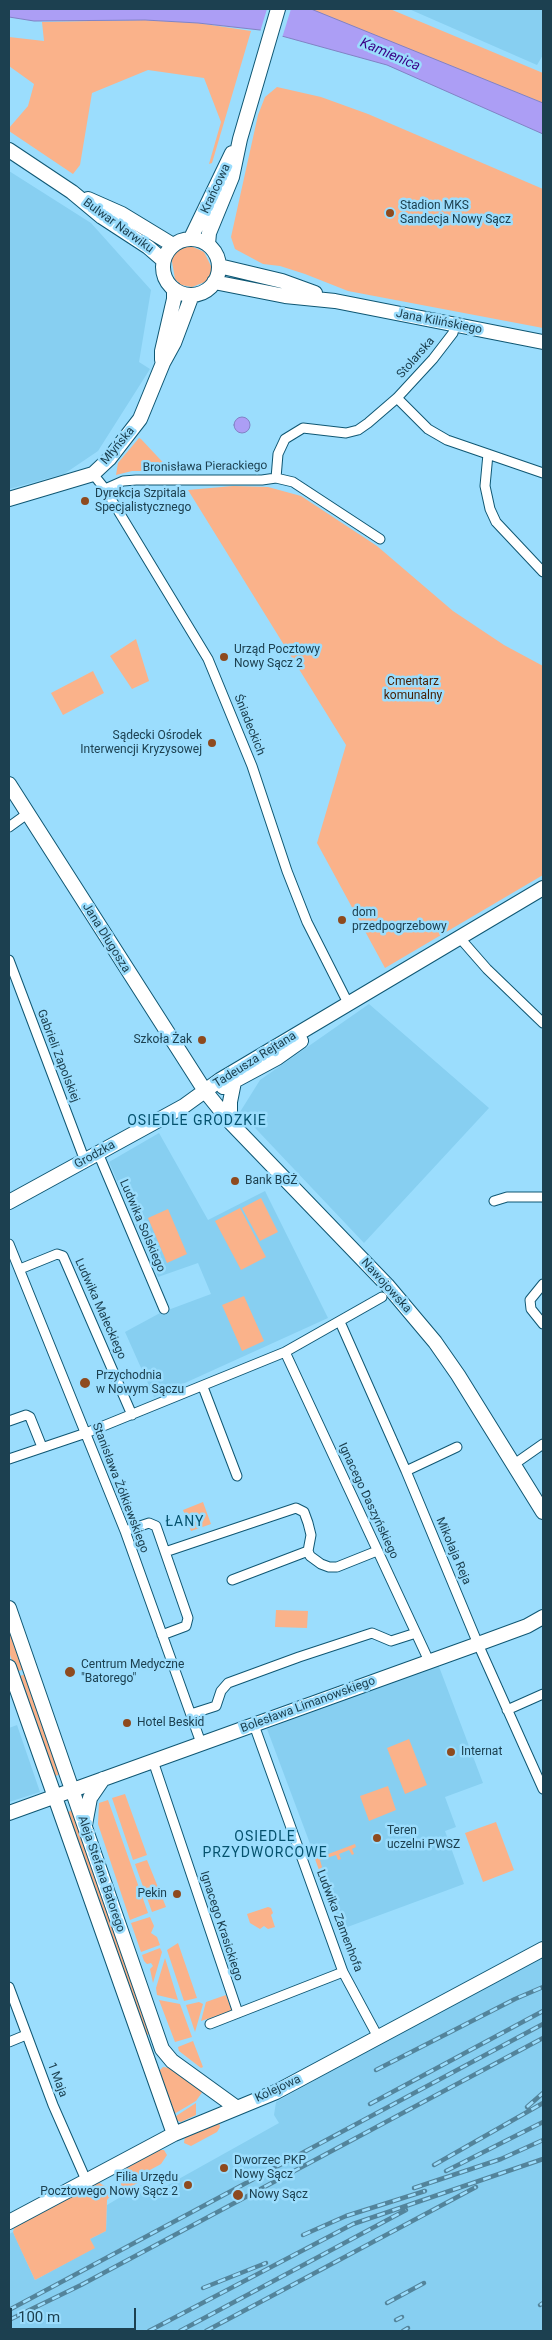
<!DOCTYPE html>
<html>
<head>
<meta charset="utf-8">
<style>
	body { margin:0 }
	#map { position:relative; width:552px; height:2340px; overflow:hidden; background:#9bddfd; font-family:Roboto,sans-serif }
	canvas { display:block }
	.frame { position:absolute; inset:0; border:10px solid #1c4050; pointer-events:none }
	.scale { position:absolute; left:10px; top:2308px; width:126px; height:22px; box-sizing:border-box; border:2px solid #1c4050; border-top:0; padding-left:6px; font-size:15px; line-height:18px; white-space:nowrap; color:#1c4050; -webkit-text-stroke:4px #9bddfd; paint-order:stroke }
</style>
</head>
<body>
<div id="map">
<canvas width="552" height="2340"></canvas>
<div class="frame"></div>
<div class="scale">100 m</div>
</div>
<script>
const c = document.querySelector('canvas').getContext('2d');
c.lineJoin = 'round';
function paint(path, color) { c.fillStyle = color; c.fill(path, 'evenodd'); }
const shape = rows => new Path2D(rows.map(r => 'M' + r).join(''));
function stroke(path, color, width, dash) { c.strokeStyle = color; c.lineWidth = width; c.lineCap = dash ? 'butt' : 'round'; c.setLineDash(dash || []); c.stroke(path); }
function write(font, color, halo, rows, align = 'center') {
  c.font = font + ' Roboto,sans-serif'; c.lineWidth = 5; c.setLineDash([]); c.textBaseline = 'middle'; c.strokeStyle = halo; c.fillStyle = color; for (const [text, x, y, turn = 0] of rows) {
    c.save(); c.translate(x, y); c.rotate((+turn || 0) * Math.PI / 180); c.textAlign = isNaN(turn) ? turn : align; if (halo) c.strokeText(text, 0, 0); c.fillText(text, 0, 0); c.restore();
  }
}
const built = shape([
	[409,9,543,9,543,55,537,65],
	[9,171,91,223,151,290,139,362,150,369,98,451,64,474,9,489],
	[369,1004,489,1108,364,1243,240,1112,260,1080],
	[159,1133,208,1220,265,1191,328,1318,154,1397,125,1332,160,1313,211,1294,198,1263,158,1277,109,1162],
	[438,1664,483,1783,445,1797,456,1827,445,1831,464,1884,342,1929,267,1729],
	[17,1725,40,1792,9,1802,9,1728],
	[543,1957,543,2331,9,2331,9,2234,13,2232,35,2280,94,2248,90,2239,106,2231,107,2205,141,2185,159,2190,279,2123,274,2115,276,2102,391,2038]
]);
const green = shape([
	[307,9,390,9,543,73,543,103],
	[145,20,198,23,251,31,212,163,209,164,221,122,204,78,148,70,92,93,80,165,73,174,9,131,9,128,28,106,34,84,9,66,9,37,44,41,42,22],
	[277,87,321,97,368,114,543,189,543,328,348,291,305,274,280,266,263,264,235,249,231,237,258,115,265,97],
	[189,245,204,252,212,268,210,277,205,282,192,287,181,285,175,279,171,256,177,248],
	[139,438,141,439,171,471,132,471,116,475,118,463],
	[233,486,268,487,301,496,377,546,453,611,504,645,543,666,543,875,385,968,317,843,346,745,188,490],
	[136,639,149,681,132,689,110,656],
	[93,671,104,693,63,715,51,693],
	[261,1198,278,1232,260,1241,242,1208],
	[240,1208,266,1257,241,1270,215,1221],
	[168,1209,187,1254,167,1263,148,1218],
	[244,1296,264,1341,242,1351,222,1305],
	[203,1502,211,1524,191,1531,183,1510],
	[276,1610,308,1611,307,1628,275,1627],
	[9,1623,24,1669,16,1672,9,1652],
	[26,1674,61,1774,52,1777,17,1677],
	[409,1739,427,1785,405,1794,387,1748],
	[388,1786,396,1810,369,1821,360,1796],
	[125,1794,147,1855,133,1860,112,1798],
	[108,1800,148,1913,130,1920,98,1824,99,1803],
	[73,1810,152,2033,144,2036,65,1813],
	[496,1822,514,1870,483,1882,465,1833],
	[355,1844,356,1847,352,1849,354,1854,352,1855,349,1850,339,1854,341,1859,338,1860,336,1855,320,1860,322,1867,319,1870,315,1859],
	[147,1860,166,1907,152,1912,135,1864],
	[268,1907,271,1908,273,1913,271,1915,275,1927,268,1929,264,1926,260,1929,250,1923,247,1914],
	[150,1917,154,1926,151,1933,157,1937,160,1945,141,1952,131,1923],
	[178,1943,197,1998,184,2001,167,1950],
	[160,1948,162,1952,153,1983,150,1969,153,1966,151,1963,147,1964,144,1961,142,1955],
	[165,1958,178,2000,157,1995,156,1988],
	[226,1995,232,2011,201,2021,206,2002],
	[159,2000,180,2004,192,2037,175,2042],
	[199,2002,203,2004,195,2032,186,2005],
	[193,2041,203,2067,201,2068,179,2051,178,2047],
	[163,2067,170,2068,203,2091,196,2101,174,2114,171,2112,159,2071],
	[196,2103,196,2115,181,2122,175,2120,176,2116],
	[219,2122,220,2127,217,2132,191,2146,184,2143,185,2136],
	[158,2150,164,2150,167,2155,161,2164,139,2176,124,2169,125,2166],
	[124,2172,139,2179,138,2183,124,2189,121,2185],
	[98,2182,111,2190,112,2194,107,2200,106,2231,90,2239,95,2248,35,2280,15,2237,13,2232,15,2225]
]);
const water = shape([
	[9,9,311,9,543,103,543,134,387,65,260,30,198,23,145,20,34,21,9,17,9,9],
	'234 425a8 8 0 1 1 16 0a8 8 0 1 1-16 0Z'
]);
const pier = shape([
	[267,9,291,9,282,38,260,32]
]);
const street = shape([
	[397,398,428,429,447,440,543,473],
	[488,454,485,486,490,509,496,522,543,572],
	[93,474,105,489,208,659,252,766,287,871,307,922,348,1003],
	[276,478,278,454,285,439,303,428,346,433,358,430,368,423,397,398,433,359,453,333,455,325],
	[105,489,123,481,136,480,262,480,276,478,293,482,380,539],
	[9,827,27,814],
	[459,937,487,969,543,1023],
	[9,960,85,1161],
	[98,1153,164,1309],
	[494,1201,507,1197,543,1197],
	[9,1244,125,1531,201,1743],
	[20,1269,57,1254,63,1256,132,1415],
	[543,1284,530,1300,531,1309,543,1324],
	[340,1322,406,1471,478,1644,543,1789],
	[285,1352,429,1661],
	[203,1387,237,1476],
	[9,1421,26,1415,30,1417,42,1447],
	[9,1459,86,1433,285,1352,382,1297],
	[513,1465,543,1444],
	[406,1471,457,1447],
	[125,1531,149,1523,156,1526,188,1618,186,1626,162,1635],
	[165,1552,296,1508,304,1512,308,1523,311,1535,308,1551,310,1556,321,1564,329,1567,337,1567,377,1551],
	[232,1580,308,1551],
	[507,1710,543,1694],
	[191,1714,216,1706,221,1691,228,1683,299,1657,372,1633,391,1641,416,1633],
	[254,1725,343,1972,378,2037],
	[153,1761,238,2013],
	[9,1987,53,2105,86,2180],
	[210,2024,343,1972],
	[9,2042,26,2035]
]);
const secondary = shape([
	[9,150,72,192,102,217,148,247,163,260],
	[88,199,122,214,173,245],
	[191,238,232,153],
	'163 267a28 28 0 1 1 56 0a28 28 0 1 1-56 0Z',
	[208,244,209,233,232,177,240,139,278,9],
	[219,266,282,281,315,293],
	[214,282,285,296,335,301,543,342],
	[162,360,162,351,174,299,174,289],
	[9,499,93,474,109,459,140,419,163,363,174,343,192,295],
	[9,784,205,1091,230,1122,387,1285,435,1342,458,1375,543,1512],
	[223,1087,277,1058,301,1041],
	[230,1122,230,1102,234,1082],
	[9,1202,184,1106,220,1080,543,888],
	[9,1608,162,2049,172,2061,237,2108],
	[9,1667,174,2134],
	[9,1813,478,1644,527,1626,543,1617],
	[85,1825,90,1798,103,1779],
	[9,2222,174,2134,276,2092,543,1949]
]);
const rail = shape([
	[376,2070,515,1999,543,1987],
	[370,2104,543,2011],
	[527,2107,543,2093],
	[434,2165,543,2103],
	[446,2171,543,2122],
	[414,2188,501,2159,543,2140],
	[303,2235,346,2216,425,2191],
	[203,2288,266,2263],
	[387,2303,424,2283],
	[540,2305,543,2303],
	[9,2310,543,2024],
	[9,2320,81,2285,543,2038],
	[396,2320,402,2317],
	[149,2331,353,2224,543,2159],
	[180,2331,406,2210],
	[206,2331,476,2187],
	[403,2331,408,2328]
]);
const markers = [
	[390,213,5,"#8e4a1e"],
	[85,501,5,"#8e4a1e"],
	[224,657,5,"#8e4a1e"],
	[212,743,5,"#8e4a1e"],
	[342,920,5,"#8e4a1e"],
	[202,1040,5,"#8e4a1e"],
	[235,1181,5,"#8e4a1e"],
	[85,1383,6,"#8e4a1e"],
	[70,1672,6,"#8e4a1e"],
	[127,1723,5,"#8e4a1e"],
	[451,1752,5,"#8e4a1e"],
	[377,1838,5,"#8e4a1e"],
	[177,1894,5,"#8e4a1e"],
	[224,2168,5,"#8e4a1e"],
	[188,2185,5,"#8e4a1e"],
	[238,2195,6,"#8e4a1e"]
];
const streetNames = [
	["Krańcowa",216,189,-65],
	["Bulwar Narwiku",118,226,36],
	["Jana Kilińskiego",439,322,11],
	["Stolarska",416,358,-49],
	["Młyńska",118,446,-50],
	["Bronisława Pierackiego",205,467,-1],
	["Śniadeckich",249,725,68],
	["Jana Długosza",106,938,58],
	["Gabrieli Zapolskiej",58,1056,69],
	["Tadeusza Rejtana",255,1060,-32],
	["Grodzka",95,1155,-29],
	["Ludwika Solskiego",142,1226,67],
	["Nawojowska",386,1286,48],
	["Ludwika Małeckiego",100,1309,66],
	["Stanisława Żółkiewskiego",120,1488,69],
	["Ignacego Daszyńskiego",368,1501,65],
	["Mikołaja Reja",453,1551,67],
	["Bolesława Limanowskiego",308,1705,-20],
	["Aleja Stefana Batorego",101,1874,71],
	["Ludwika Zamenhofa",339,1921,69],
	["Ignacego Krasickiego",221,1926,72],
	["1 Maja",57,2080,69],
	["Kolejowa",278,2089,-25]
];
const poiNames = [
	["Stadion MKS",400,206],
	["Sandecja Nowy Sącz",400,220],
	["Dyrekcja Szpitala",95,494],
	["Specjalistycznego",95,508],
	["Urząd Pocztowy",234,650],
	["Nowy Sącz 2",234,664],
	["Sądecki Ośrodek",202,736,"right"],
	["Interwencji Kryzysowej",202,750,"right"],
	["dom",352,913],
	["przedpogrzebowy",352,927],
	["Szkoła Żak",192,1040,"right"],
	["Bank BGŻ",245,1181],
	["Przychodnia",96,1376],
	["w Nowym Sączu",96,1390],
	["Centrum Medyczne",81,1665],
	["\"Batorego\"",81,1679],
	["Hotel Beskid",137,1723],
	["Internat",461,1752],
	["Teren",387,1831],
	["uczelni PWSZ",387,1845],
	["Pekin",167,1894,"right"],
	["Dworzec PKP",234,2161],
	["Nowy Sącz",234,2175],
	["Filia Urzędu",178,2178,"right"],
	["Pocztowego Nowy Sącz 2",178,2192,"right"],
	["Nowy Sącz",249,2195]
];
const parkNames = [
	["Cmentarz",413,682],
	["komunalny",413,696]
];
const waterNames = [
	["Kamienica",390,55,23]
];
const neighbourhoodNames = [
	["OSIEDLE GRODZKIE",197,1121],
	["ŁANY",185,1522],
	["OSIEDLE",265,1837],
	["PRZYDWORCOWE",265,1853]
];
paint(built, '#87cff1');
paint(green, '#fab28a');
paint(water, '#ac9ef5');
stroke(water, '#8182c4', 1);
paint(pier, '#9bddfd');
stroke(street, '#0f5773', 11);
stroke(secondary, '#0f5773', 16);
stroke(street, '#fff', 9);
stroke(secondary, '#fff', 14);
stroke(rail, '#53849b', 4.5);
stroke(rail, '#9bddfd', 2.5, [8]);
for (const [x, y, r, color] of markers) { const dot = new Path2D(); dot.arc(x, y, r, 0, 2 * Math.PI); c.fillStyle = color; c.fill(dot); stroke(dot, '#9bddfd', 2); }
write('12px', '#1c4050', '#9bddfd', streetNames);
write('12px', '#1c4050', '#9bddfd', poiNames, 'left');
write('12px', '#471e02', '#9bddfd', parkNames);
write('italic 14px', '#3b0087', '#9bddfd', waterNames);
c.letterSpacing = '1px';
write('14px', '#05526e', '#9bddfd', neighbourhoodNames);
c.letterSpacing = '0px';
</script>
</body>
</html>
